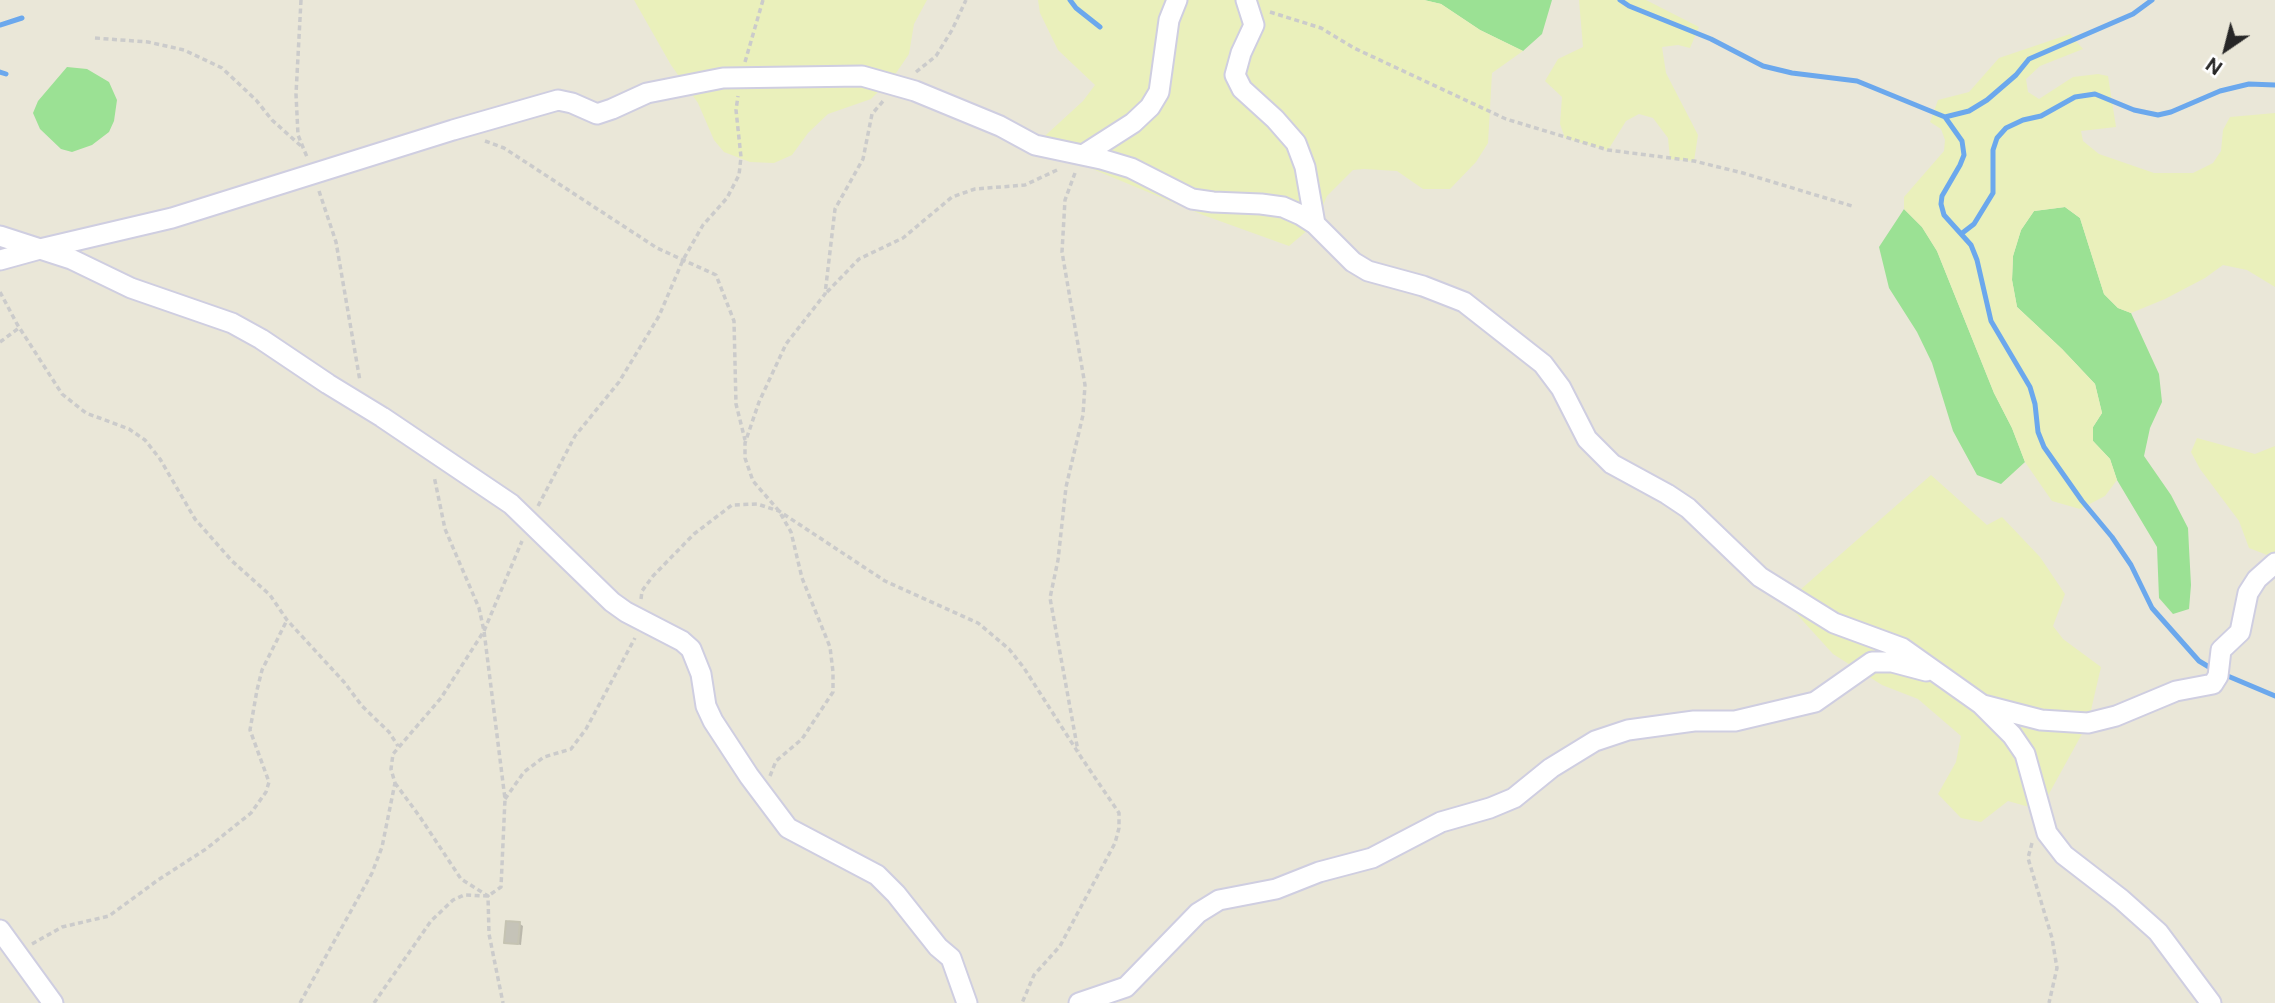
<!DOCTYPE html>
<html>
<head>
<meta charset="utf-8">
<style>
	body { margin:0 }
	#map { position:relative; width:2275px; height:1003px; overflow:hidden; background:#eae7d8; font-family:"Public Sans",sans-serif }
	canvas { display:block }
	.north { position:absolute; left:2191px; top:14px; width:70px; height:70px; -webkit-text-stroke:5px #fff; paint-order:stroke; rotate:215deg; font-size:19px; font-weight:700; line-height:28px; text-align:center; color:#272727 }
	.north::after { content:''; display:block; margin:auto; width:24px; height:32px; background:#272727; clip-path:polygon(50% 0,100% 100%,50% 72%,0 100%) }
</style>
</head>
<body>
<div id="map">
<canvas width="2275" height="1003"></canvas>
<div class="north">N</div>
</div>
<script>
const c = document.querySelector('canvas').getContext('2d');
c.lineJoin = 'round';
function paint(path, color) { c.fillStyle = color; c.fill(path, 'evenodd'); }
const shape = rows => new Path2D(rows.map(r => 'M' + r).join(''));
function stroke(path, color, width, dash) { c.strokeStyle = color; c.lineWidth = width; c.lineCap = dash ? 'butt' : 'round'; c.setLineDash(dash || []); c.stroke(path); }
const green = shape([
	[1424,0,1552,0,1542,34,1523,51,1480,30,1441,4],
	[67,67,87,69,109,82,117,100,114,121,109,132,92,145,72,152,61,149,40,129,33,113,38,101],
	[2065,207,2080,218,2104,294,2118,308,2131,313,2159,374,2162,402,2150,428,2144,456,2171,495,2188,528,2189,548,2191,585,2189,609,2173,614,2159,598,2157,547,2117,480,2110,459,2093,441,2093,427,2102,413,2095,384,2062,349,2017,307,2012,280,2013,256,2021,230,2034,211],
	[1904,209,1922,227,1937,251,1994,393,2012,428,2025,462,2001,484,1977,475,1953,431,1932,363,1917,332,1889,288,1879,247]
]);
const sand = shape([
	[634,0,927,0,914,24,909,54,894,76,871,99,828,114,808,133,792,155,774,163,750,162,724,152,714,140,698,103,671,65],
	[1038,0,1424,0,1441,4,1480,30,1523,51,1492,73,1488,143,1476,162,1450,189,1423,189,1397,171,1364,169,1353,170,1327,196,1315,224,1289,246,1203,215,1035,145,1083,101,1095,85,1058,50,1040,13],
	[1579,0,1646,0,1699,27,1690,48,1678,45,1662,47,1666,73,1698,135,1694,161,1670,159,1668,138,1653,118,1639,114,1626,121,1608,150,1565,138,1560,124,1562,97,1545,81,1558,59,1583,47],
	[2070,34,2083,49,2040,66,2026,79,2028,92,2039,99,2073,77,2098,74,2108,76,2116,127,2081,131,2083,141,2099,154,2154,173,2193,173,2213,163,2221,151,2223,130,2230,117,2275,113,2275,287,2247,270,2223,265,2205,278,2165,299,2131,313,2118,308,2104,294,2080,218,2065,207,2034,211,2021,230,2013,256,2012,280,2017,307,2062,349,2095,384,2102,413,2093,427,2093,441,2110,459,2117,480,2105,496,2080,509,2052,501,2025,462,2012,428,1994,393,1937,251,1922,227,1904,209,1904,197,1944,151,1945,140,1941,129,1930,122,1938,100,1969,92,1999,58],
	[2197,438,2255,454,2275,446,2275,558,2249,548,2239,521,2200,469,2191,452],
	[1931,475,1987,525,2002,517,2040,557,2065,594,2053,626,2063,639,2101,667,2088,723,2040,810,2008,801,1981,822,1961,818,1938,794,1956,762,1961,736,1918,699,1882,685,1833,654,1793,610,1792,597]
]);
const shadow = shape([
	[520,924,523,926,521,945,506,942]
]);
const stream = shape([
	[1070,0,1076,8,1100,27],
	[1620,0,1629,6,1711,39,1763,66,1792,73,1857,81,1945,117,1962,141,1964,155,1960,165,1942,196,1941,204,1944,215,1971,245,1977,260,1991,321,2030,387,2035,404,2038,432,2044,447,2082,501,2112,537,2131,565,2152,608,2199,661,2214,670],
	[0,25,22,18],
	[0,72,6,74],
	[1945,117,1969,111,1987,100,2016,75,2029,59,2133,14,2152,0],
	[1961,234,1974,224,1993,193,1993,150,1997,138,2006,128,2023,120,2041,116,2075,97,2095,94,2134,110,2158,115,2171,112,2220,91,2249,84,2275,85],
	[2223,674,2275,696]
]);
const building = shape([
	[506,921,520,922,518,944,504,943,506,921]
]);
const path = shape([
	[301,0,296,94,298,135,307,157],
	[1270,12,1321,28,1354,48,1506,119,1608,150,1694,161,1743,173,1852,206],
	[95,38,148,42,184,50,222,68,256,100,272,120,301,146],
	[745,62,763,0],
	[916,72,936,56,952,30,966,0],
	[485,141,504,148,657,248,716,275,734,321,736,404,745,440],
	[1075,173,1065,200,1062,252,1085,385,1083,415,1066,487,1058,560,1050,598,1078,751],
	[319,191,336,242,360,381],
	[0,292,17,324,62,394,86,413,129,429,145,440,160,459,195,519,232,561,270,595,287,620,344,682,362,706,389,732,398,746],
	[827,292,859,259,903,238,952,197,975,189,1025,185,1057,170],
	[0,342,19,328],
	[538,506,575,436,619,382,659,316,683,260,703,225,727,198,739,175,741,157,736,110,738,96],
	[641,599,642,591,653,576,694,534,732,505,757,504,779,511,885,581,978,623,1009,649,1024,668,1079,754,1119,813,1119,828,1115,843,1060,946,1034,975,1022,1003],
	[770,776,776,761,802,739,833,692,833,672,830,647,802,578,791,532,779,511,753,481,745,458,745,443,759,402,786,344,825,294,835,209,863,159,872,114,884,100],
	[395,783,420,817,461,879,488,896,489,934,503,1003],
	[505,799,524,772,544,757,571,749,586,729,635,638],
	[2032,843,2028,858,2052,938,2057,968,2049,1003],
	[32,944,62,927,109,916,158,880,206,849,251,813,266,792,269,782,250,730,257,690,262,670,287,620],
	[300,1003,372,873,382,847,395,783,391,769,393,754,441,698,484,631,522,541],
	[374,1003,431,921,453,900,464,895,488,896,501,887,505,799,484,631,479,608,445,529,434,476]
]);
const street = shape([
	[1246,0,1254,25,1241,53,1235,75,1242,89,1275,119,1296,143,1305,167,1315,224],
	[1083,155,1133,123,1150,107,1159,92,1169,20,1177,0],
	[0,236,71,259,131,288,232,323,261,339,328,384,382,417,511,504,612,602,626,612,682,641,691,649,701,674,706,706,713,721,749,776,788,828,877,875,896,894,938,947,951,958,967,1003],
	[0,260,40,249,172,218,453,130,558,100,572,103,597,114,612,109,647,93,723,78,862,76,915,91,1000,126,1035,145,1101,159,1131,168,1192,199,1213,202,1261,204,1283,207,1301,215,1315,224,1353,262,1368,271,1423,286,1464,302,1543,364,1561,388,1587,439,1612,464,1667,494,1688,508,1760,577,1834,623,1902,648,1981,704,2012,735,2025,754,2047,833,2064,855,2121,899,2158,932,2211,1003],
	[1983,705,2041,720,2088,723,2116,716,2176,691,2213,684,2218,676,2221,650,2240,632,2248,593,2257,579,2275,563],
	[0,930,53,1003],
	[1079,1003,1126,987,1198,913,1219,900,1276,889,1319,872,1372,858,1441,822,1490,808,1514,798,1551,768,1595,741,1628,730,1694,721,1735,721,1815,702,1872,662,1892,662,1926,671]
]);
paint(green, '#9be194');
paint(sand, '#eaf0bb');
paint(shadow, '#0003');
stroke(stream, '#6ba8ed', 5);
paint(building, '#c5c3b8');
stroke(building, '#c5c3b2', 2);
stroke(street, '#cfcee1', 23);
stroke(path, '#cbcbcb', 3.5, [5, 3.5]);
stroke(street, '#fff', 19);
</script>
</body>
</html>
